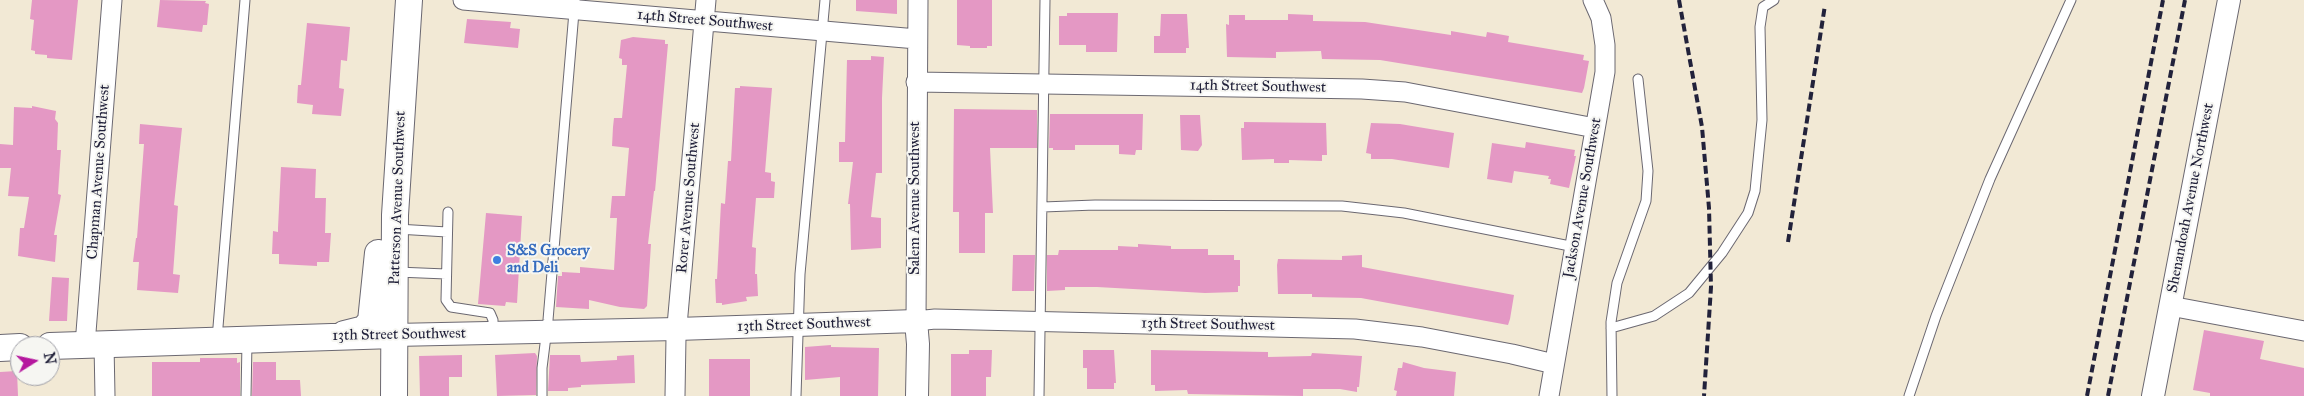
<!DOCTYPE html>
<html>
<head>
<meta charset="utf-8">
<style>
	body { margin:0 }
	#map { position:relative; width:2304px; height:396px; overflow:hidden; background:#f2e9d5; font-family:"IM FELL Great Primer",serif }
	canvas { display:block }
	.north { position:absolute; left:10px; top:336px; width:50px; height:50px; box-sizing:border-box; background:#f6f6f2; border:1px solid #a1a1a9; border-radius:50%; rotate:80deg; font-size:14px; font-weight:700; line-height:20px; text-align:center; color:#22223b }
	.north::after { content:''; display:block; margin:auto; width:18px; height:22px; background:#b5179e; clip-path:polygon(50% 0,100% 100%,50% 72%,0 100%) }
</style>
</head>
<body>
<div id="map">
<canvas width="2304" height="396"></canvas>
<div class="north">N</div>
</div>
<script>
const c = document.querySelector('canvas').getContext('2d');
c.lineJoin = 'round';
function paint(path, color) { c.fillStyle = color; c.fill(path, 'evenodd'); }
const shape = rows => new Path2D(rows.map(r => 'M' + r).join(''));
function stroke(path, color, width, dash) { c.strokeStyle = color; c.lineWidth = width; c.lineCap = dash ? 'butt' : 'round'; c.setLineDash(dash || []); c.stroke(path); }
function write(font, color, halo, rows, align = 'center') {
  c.font = font + ' "IM FELL Great Primer",serif'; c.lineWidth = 4; c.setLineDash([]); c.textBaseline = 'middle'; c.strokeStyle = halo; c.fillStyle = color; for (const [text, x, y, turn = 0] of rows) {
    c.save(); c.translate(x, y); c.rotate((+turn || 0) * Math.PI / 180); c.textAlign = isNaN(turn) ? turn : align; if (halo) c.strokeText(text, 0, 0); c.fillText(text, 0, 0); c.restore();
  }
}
const building = shape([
	[32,0,78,0,72,60,47,58,47,55,35,54,35,51,31,50,34,20,30,19],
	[160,0,206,1,205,3,209,4,207,25,203,25,202,32,157,27],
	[856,0,897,0,897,14,856,11],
	[957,0,992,0,992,46,987,46,987,48,970,48,970,46,957,45],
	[1067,13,1118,13,1117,52,1086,52,1086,45,1059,45,1059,16,1067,16],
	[1161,14,1187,14,1189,48,1186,48,1186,53,1154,53,1154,36,1160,36],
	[1288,14,1313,15,1313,21,1365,22,1451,35,1451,31,1486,37,1487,32,1509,36,1508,42,1584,55,1583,60,1589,61,1584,88,1582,93,1380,60,1322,59,1321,51,1276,52,1276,58,1227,57,1226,24,1229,25,1229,15,1245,15,1245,20,1288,20],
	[467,19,511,22,510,28,520,29,518,48,464,43],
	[307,23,350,27,347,61,341,60,339,88,344,89,341,116,312,114,313,105,297,103,298,85,301,85],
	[633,37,665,40,665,44,668,44,655,191,654,191,648,244,651,244,647,306,644,309,620,307,589,300,589,309,556,307,558,276,562,276,562,272,580,273,580,267,614,270,617,218,610,218,612,196,625,196,629,148,612,146,613,127,614,118,622,118,627,65,622,65,622,59,619,58,621,40],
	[871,56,884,57,882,98,882,173,876,173,871,217,881,218,881,248,851,250,850,204,848,204,853,162,839,162,839,142,845,142,847,60,871,60],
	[740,86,772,88,765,172,771,173,771,181,775,182,774,198,756,198,752,247,756,248,755,274,757,274,758,296,746,297,747,301,722,305,722,303,716,303,715,279,717,279,721,203,725,204,728,161,731,161,735,88,740,88],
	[32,106,56,111,55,119,58,123,57,150,61,150,58,194,61,195,54,235,57,235,55,262,18,256,20,228,24,228,29,197,8,196,11,168,0,168,0,144,13,145,14,107,32,108],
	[954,109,1037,110,1037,148,990,148,993,213,985,213,985,253,959,253,959,212,953,212],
	[1050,114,1143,114,1142,150,1136,150,1135,155,1119,154,1119,145,1075,145,1075,150,1053,150,1053,148,1049,148],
	[1180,115,1200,115,1202,145,1198,151,1181,150],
	[1244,122,1326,123,1327,155,1322,155,1322,161,1289,160,1289,163,1274,163,1274,159,1242,160,1241,128,1244,128],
	[1371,123,1400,124,1454,133,1449,168,1392,159,1371,159,1371,154,1366,153],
	[140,124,182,128,174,205,178,206,173,274,180,275,178,293,137,290,139,262,133,262,136,238,137,238,144,144,139,144],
	[1526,142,1575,150,1574,156,1576,156,1569,188,1550,184,1551,179,1548,179,1549,176,1514,171,1512,183,1487,179,1492,143,1525,148],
	[281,167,316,169,315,198,326,198,325,233,331,233,329,262,317,262,317,266,279,264,279,254,272,254,273,231,278,232,278,228],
	[486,213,522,216,517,303,506,302,505,306,478,304],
	[1138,244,1171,246,1171,249,1208,249,1208,255,1234,255,1234,260,1240,260,1240,286,1238,286,1238,292,1205,293,1097,287,1065,287,1065,290,1047,291,1047,255,1058,255,1059,250,1118,250,1118,246,1138,247],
	[1013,255,1035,255,1034,291,1012,291],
	[1362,255,1362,267,1514,295,1510,319,1508,325,1361,298,1312,297,1312,294,1278,294,1277,265,1278,259,1342,260,1342,256],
	[52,277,69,278,67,321,49,321],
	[2204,330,2264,341,2260,359,2304,368,2304,396,2210,396,2210,393,2193,390],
	[831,345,831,347,879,348,878,396,840,396,840,377,805,380,805,347],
	[969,350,992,350,991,377,986,377,986,396,951,396,951,354,969,354],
	[1083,350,1114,350,1116,383,1114,383,1114,389,1087,389,1087,368,1083,368],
	[1151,350,1268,352,1268,357,1311,356,1312,353,1362,356,1359,387,1357,387,1357,392,1340,389,1303,389,1303,396,1188,394,1187,390,1155,391,1155,385,1151,385],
	[535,353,537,356,536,395,497,396,495,355],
	[462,355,462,377,449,377,449,396,420,396,419,356],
	[550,355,580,355,581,362,617,360,617,356,634,355,635,383,581,385,581,387,568,388,568,391,548,391],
	[200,358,237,358,237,363,240,362,240,396,152,396,152,362,200,362],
	[709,359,750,359,750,396,709,396],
	[253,362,276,362,276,380,300,380,301,396,252,396],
	[1403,362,1424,368,1456,372,1454,396,1396,396,1397,391,1394,390,1398,368,1402,368],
	[17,371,18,396,0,396,0,372]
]);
const service = shape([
	[1043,207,1095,205,1342,206,1404,213,1575,247],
	[448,212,446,300,451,307,490,313,493,320,493,333],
	[397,229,447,232],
	[397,272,446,274],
	[1611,328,1654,316,1689,293,1722,253,1748,213,1755,191,1762,120,1760,27,1763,7,1774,0],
	[217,339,245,0],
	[246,396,247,342],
	[542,396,542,368,548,320,575,0],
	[796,396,800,274,825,0],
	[1039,396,1045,0],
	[1612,396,1611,322,1617,283,1646,201,1648,171,1638,79],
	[1909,396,1936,316,1990,179,2071,0]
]);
const minor = shape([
	[463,0,917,39],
	[918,0,916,321,935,319,1355,329,1422,337,1512,354,1554,364],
	[916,82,1362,89,1405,92,1595,128],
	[2170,306,2304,331],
	[104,344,105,396],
	[85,345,112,0],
	[675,396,676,337,706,0],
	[1549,396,1605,72,1605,45,1601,18,1593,0]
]);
const tertiary = shape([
	[394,335,677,329,916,321,918,344,917,396],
	[2153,396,2229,0]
]);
const secondary = shape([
	[344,334,364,329,371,321,378,253],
	[50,346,394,335],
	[0,348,20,347],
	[394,396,395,215,409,0]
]);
const rail = shape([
	[1679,0,1702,127,1709,208,1711,287,1704,396],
	[1788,242,1825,5],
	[2087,396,2163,0],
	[2108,396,2185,0]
]);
const markers = [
	[497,260,5,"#3f7fe0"]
];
const streetNames = [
	["14th Street Southwest",705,21,5],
	["14th Street Southwest",1258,87,1],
	["Chapman Avenue Southwest",99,172,-86],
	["Patterson Avenue Southwest",398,198,-88],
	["Rorer Avenue Southwest",689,198,-85],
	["Salem Avenue Southwest",915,198,-90],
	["Jackson Avenue Southwest",1583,198,-80],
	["Shenandoah Avenue Northwest",2191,198,-79],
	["13th Street Southwest",804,325,-2],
	["13th Street Southwest",1208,325,1],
	["13th Street Southwest",399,335,-1]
];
const shopNames = [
	["S&S Grocery",507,251],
	["and Deli",507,268]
];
paint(building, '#e498c4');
stroke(service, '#6b6871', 11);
stroke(minor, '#6b6871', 21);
stroke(tertiary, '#6b6871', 24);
stroke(secondary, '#6b6871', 28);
stroke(service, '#fff', 9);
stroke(minor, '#fff', 19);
stroke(tertiary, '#fff', 22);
stroke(secondary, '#fff', 26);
stroke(rail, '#22223b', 4, [8, 4]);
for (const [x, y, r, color] of markers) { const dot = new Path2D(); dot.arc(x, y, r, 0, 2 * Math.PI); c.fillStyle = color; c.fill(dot); stroke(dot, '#f6f6f2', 2); }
write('15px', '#22223b', '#f6f6f2', streetNames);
write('bold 15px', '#366cbe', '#f6f6f2', shopNames, 'left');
</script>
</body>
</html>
